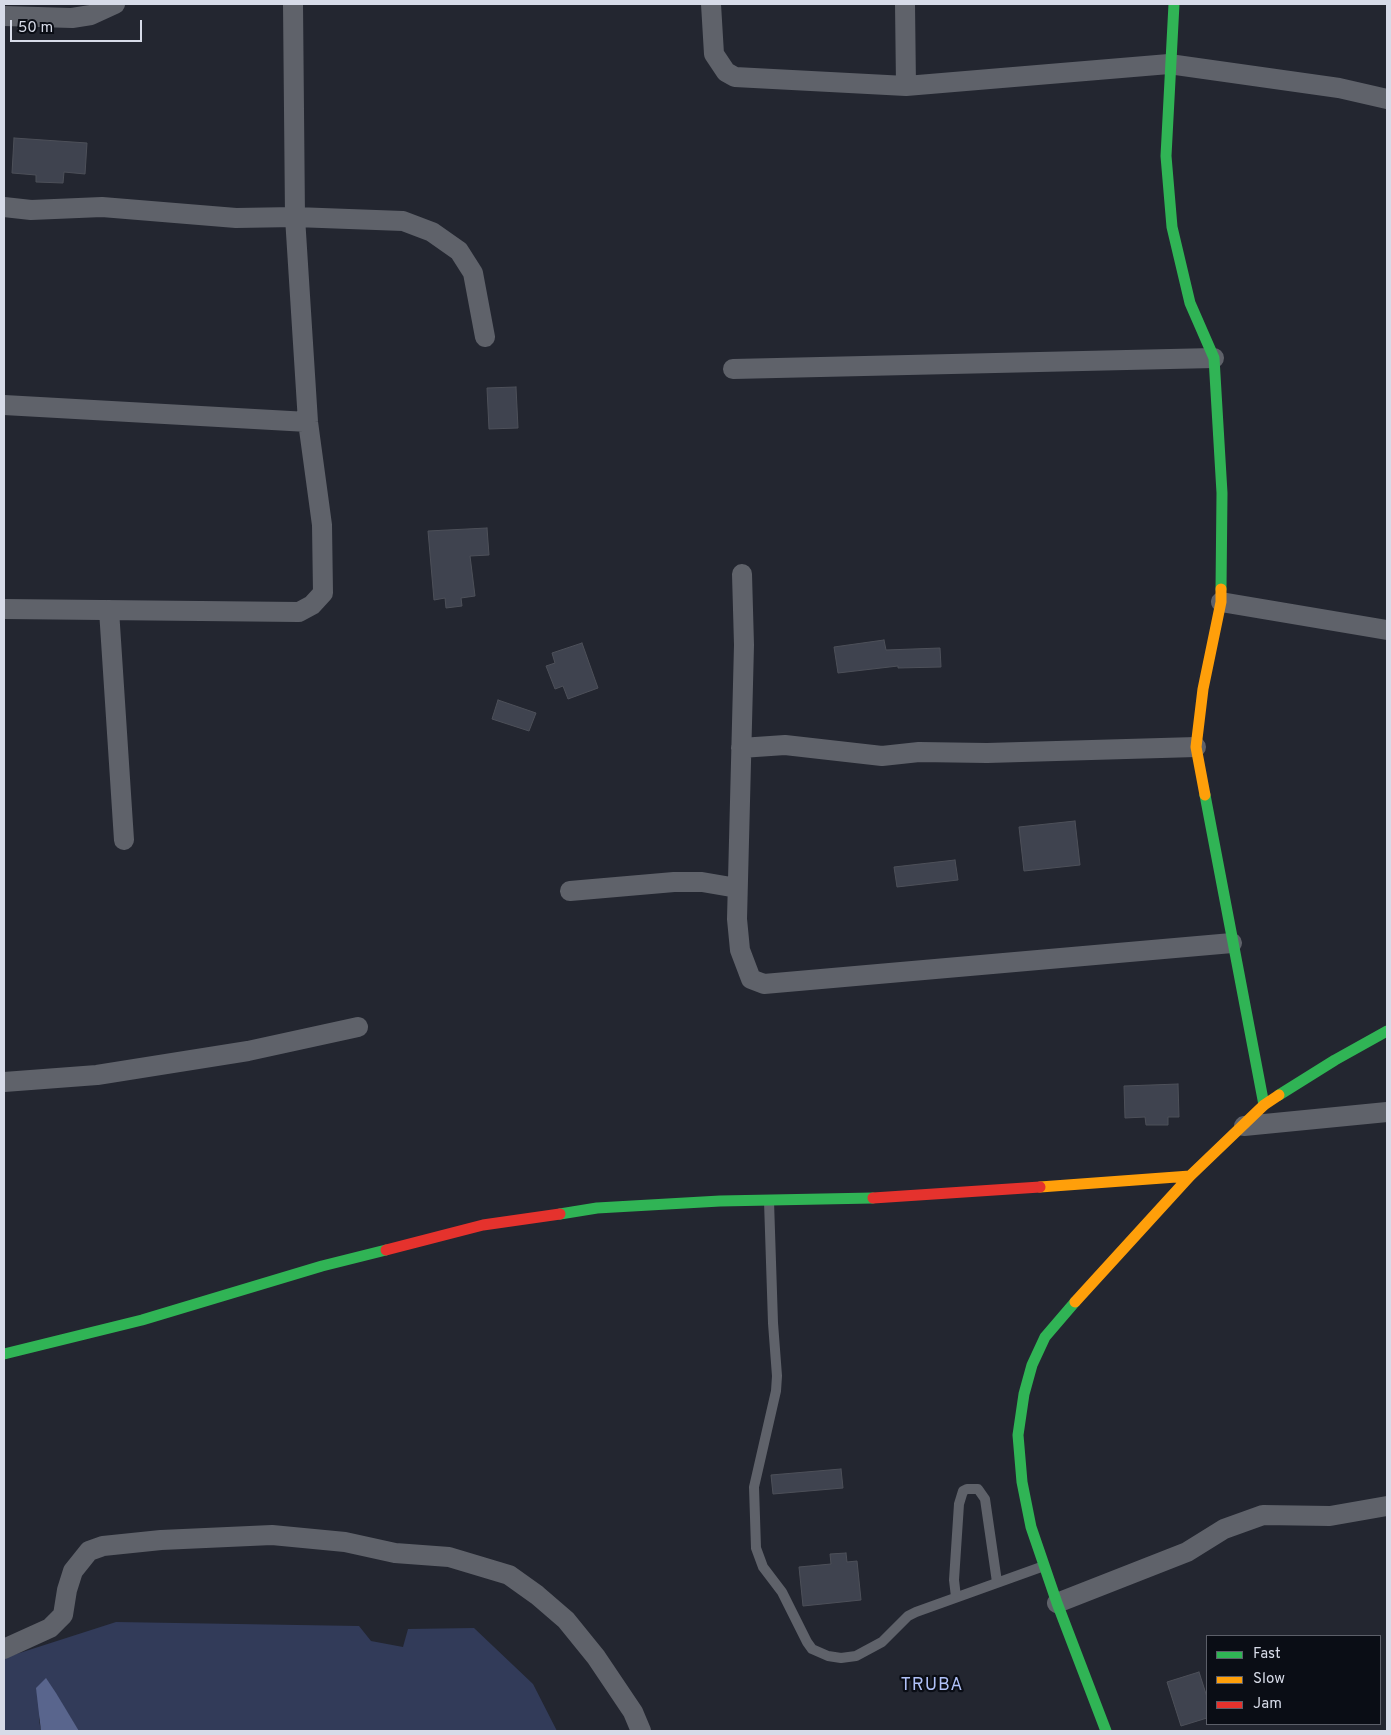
<!DOCTYPE html>
<html>
<head>
<meta charset="utf-8">
<style>
	body { margin:0 }
	#map { position:relative; width:1391px; height:1735px; overflow:hidden; background:#232630; font-family:Overpass,sans-serif }
	canvas { display:block }
	.frame { position:absolute; inset:0; border:5px solid #d7dbe8; pointer-events:none }
	.legend { position:absolute; left:1206px; top:1635px; width:175px; height:90px; box-sizing:border-box; background:#0a0d15; border:1px solid #5c5f69; margin:0; padding:6px 9px; list-style:none; font-size:15px; color:#d7dbe8 }
	.legend li { display:flex; align-items:center; gap:10px; height:25px }
	.legend b { width:25px; border:1px solid #5c5f69 }
	.scale { position:absolute; left:10px; top:20px; width:132px; height:22px; box-sizing:border-box; border:2px solid #d7dbe8; border-top:0; padding-left:6px; font-size:15px; line-height:18px; white-space:nowrap; color:#d7dbe8; -webkit-text-stroke:4px #0a0d15; paint-order:stroke }
</style>
</head>
<body>
<div id="map">
<canvas width="1391" height="1735"></canvas>
<div class="frame"></div>
<ul class="legend">
<li><b style="height:6px;background:#30b455"></b>Fast</li>
<li><b style="height:6px;background:#ff9f0a"></b>Slow</li>
<li><b style="height:6px;background:#e5322d"></b>Jam</li>
</ul>
<div class="scale">50 m</div>
</div>
<script>
const c = document.querySelector('canvas').getContext('2d');
c.lineJoin = 'round';
function paint(path, color) { c.fillStyle = color; c.fill(path, 'evenodd'); }
const shape = rows => new Path2D(rows.map(r => 'M' + r).join(''));
function stroke(path, color, width, dash) { c.strokeStyle = color; c.lineWidth = width; c.lineCap = dash ? 'butt' : 'round'; c.setLineDash(dash || []); c.stroke(path); }
function write(font, color, halo, rows, align = 'center') {
  c.font = font + ' Overpass,sans-serif'; c.lineWidth = 4.5; c.setLineDash([]); c.textBaseline = 'middle'; c.strokeStyle = halo; c.fillStyle = color; for (const [text, x, y, turn = 0] of rows) {
    c.save(); c.translate(x, y); c.rotate((+turn || 0) * Math.PI / 180); c.textAlign = isNaN(turn) ? turn : align; if (halo) c.strokeText(text, 0, 0); c.fillText(text, 0, 0); c.restore();
  }
}
const green = shape([
	[116,1622,359,1626,371,1641,403,1647,408,1629,474,1628,533,1684,557,1731,79,1731,46,1679,39,1720,41,1731,4,1731,4,1658]
]);
const water = shape([
	[46,1678,56,1693,79,1731,41,1731,36,1688]
]);
const building = shape([
	[14,138,87,143,85,174,64,172,63,183,36,182,36,175,12,173,14,138],
	[516,387,518,428,489,429,487,388,516,387],
	[487,528,489,555,470,556,475,596,461,598,462,606,446,608,445,598,434,600,428,531,487,528],
	[884,640,886,650,940,648,941,667,898,668,898,666,838,673,834,647,884,640],
	[582,643,598,688,568,699,563,686,555,689,546,666,555,663,552,653,582,643],
	[498,700,536,713,529,731,492,719,498,700],
	[1075,821,1080,865,1024,871,1019,827,1075,821],
	[955,860,958,880,897,887,894,867,955,860],
	[1178,1084,1179,1117,1168,1117,1168,1125,1146,1125,1145,1117,1125,1118,1124,1086,1178,1084],
	[841,1469,843,1488,773,1494,771,1475,841,1469],
	[846,1553,847,1562,857,1561,861,1600,803,1606,799,1567,831,1564,830,1554,846,1553],
	[1199,1672,1207,1697,1207,1718,1181,1726,1167,1682,1199,1672]
]);
const lane = shape([
	[769,1201,773,1323,777,1376,776,1391,754,1487,756,1548,763,1567,782,1592,807,1642,812,1649,828,1656,841,1658,856,1656,882,1642,908,1616,916,1612,1044,1566],
	[956,1597,954,1580,959,1504,963,1491,967,1489,978,1489,985,1499,997,1582]
]);
const street = shape([
	[711,4,714,54,726,72,735,77,906,86,1169,64,1339,88,1387,99],
	[905,4,906,86],
	[4,16,72,18,91,15,115,4],
	[4,207,31,210,102,207,236,218,295,217,403,221,432,232,459,251,473,273,485,337],
	[733,369,1214,358],
	[4,405,308,422],
	[742,574,744,645,737,919,740,950,751,979,764,984,1232,943],
	[1221,602,1387,630],
	[4,609,299,612,312,605,323,593,322,525,308,422,295,217,293,4],
	[109,610,124,840],
	[741,748,785,745,882,756,919,752,987,753,1196,747],
	[570,891,674,882,702,882,737,888],
	[4,1082,97,1075,248,1051,358,1027],
	[1244,1126,1387,1112],
	[1057,1603,1187,1552,1224,1529,1263,1515,1330,1516,1387,1506],
	[4,1649,50,1628,63,1615,67,1590,73,1571,89,1551,103,1546,161,1540,272,1535,345,1542,395,1553,449,1557,509,1575,537,1595,566,1620,596,1657,633,1712,641,1731]
]);
const fast = shape([
	[1174,4,1166,156,1172,227,1190,303,1214,358,1222,493,1221,589],
	[1205,795,1264,1105],
	[1279,1095,1335,1060,1387,1031],
	[560,1214,597,1208,720,1201,873,1198],
	[1075,1302,1045,1337,1032,1365,1024,1394,1018,1435,1022,1482,1031,1527,1057,1603,1106,1731],
	[4,1354,142,1320,322,1266,386,1250]
]);
const slow = shape([
	[1205,795,1196,747,1203,689,1221,602,1221,589],
	[1040,1187,1190,1176],
	[1075,1302,1190,1176,1264,1105,1279,1095]
]);
const jam = shape([
	[873,1198,1040,1187],
	[386,1250,483,1225,560,1214]
]);
const quarterNames = [
	["TRUBA",932,1686]
];
paint(green, '#323b59');
paint(water, '#59658d');
paint(building, '#3f434f');
stroke(building, '#4d5059', 1);
stroke(lane, '#5f626a', 10);
stroke(street, '#5f626a', 20);
stroke(fast, '#30b455', 11);
stroke(slow, '#ff9f0a', 11);
stroke(jam, '#e5322d', 11);
c.letterSpacing = '1px';
write('18px', '#b0c1f8', '#0a0d15', quarterNames);
c.letterSpacing = '0px';
</script>
</body>
</html>
